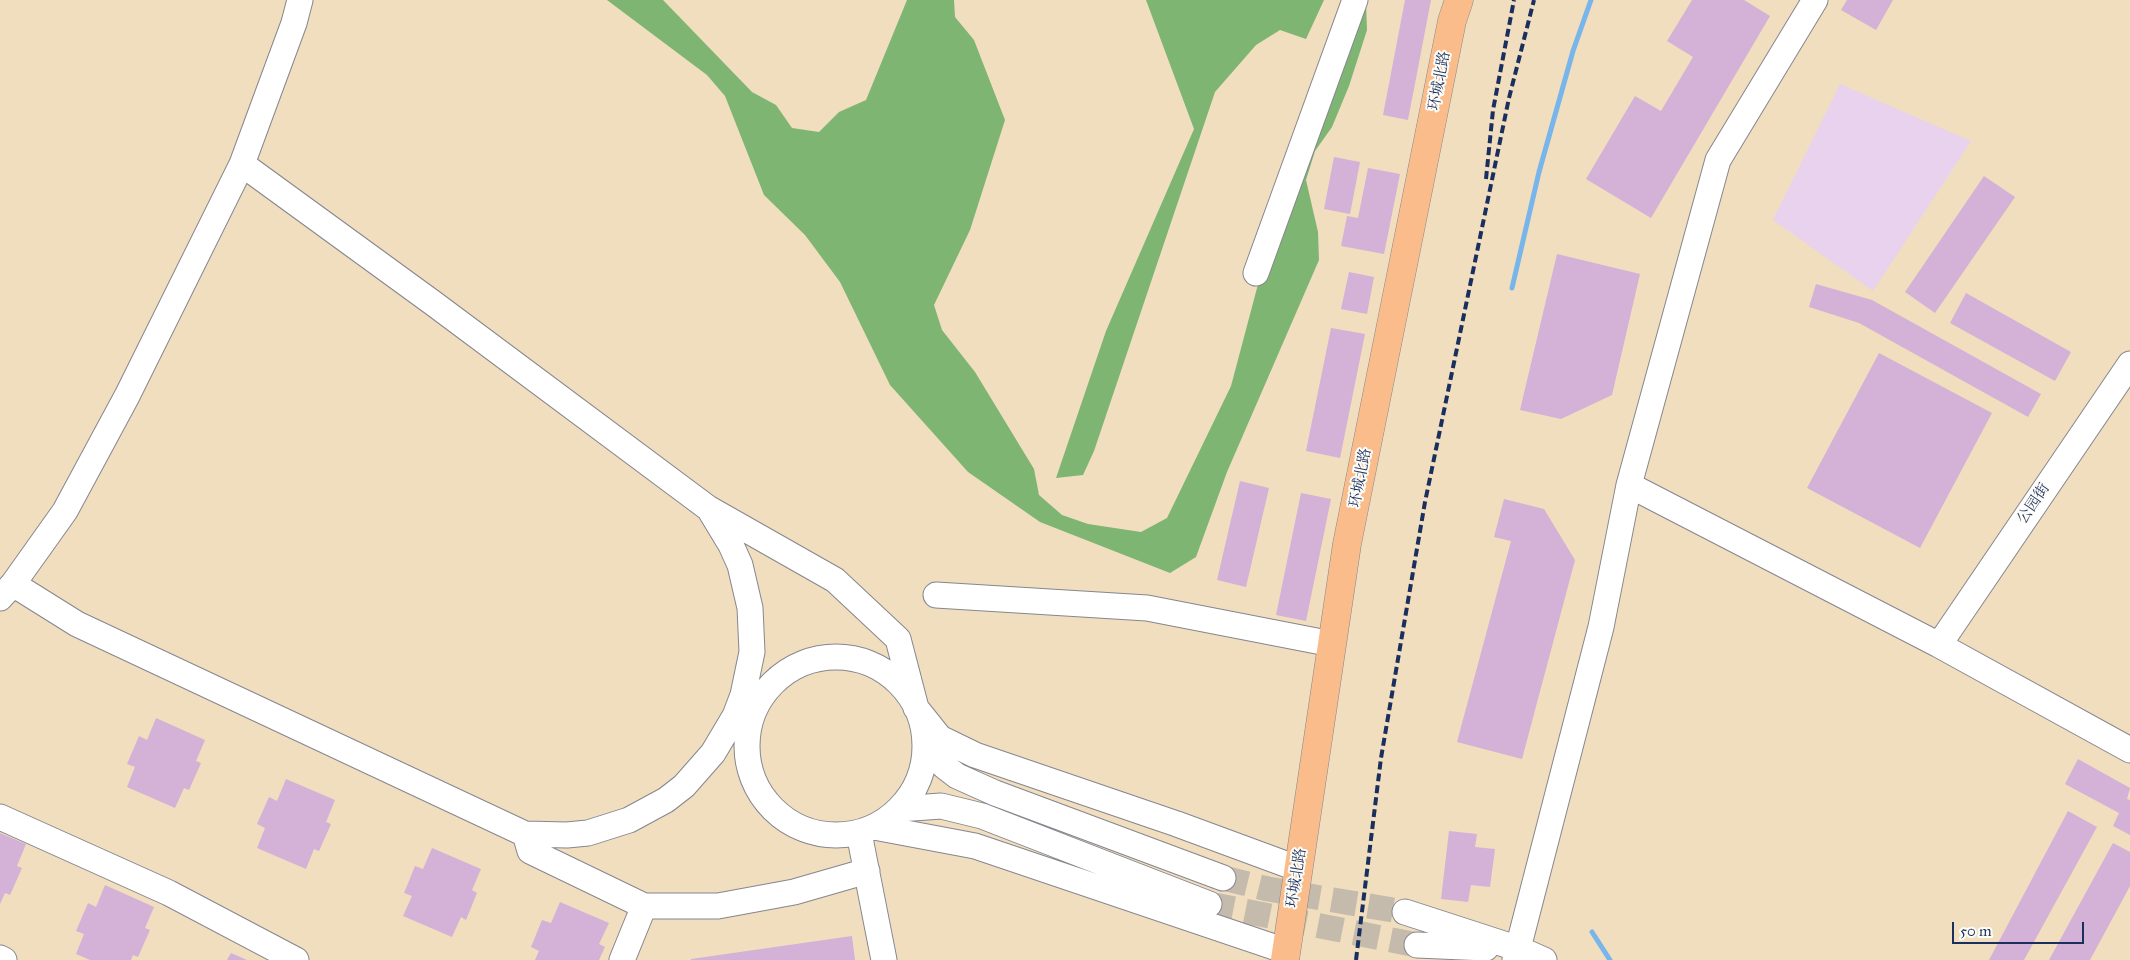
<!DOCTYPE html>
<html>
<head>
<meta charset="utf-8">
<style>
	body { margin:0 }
	#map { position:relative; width:2130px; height:960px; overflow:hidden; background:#f0debf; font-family:"IM FELL Great Primer",serif }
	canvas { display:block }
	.scale { position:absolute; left:1952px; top:922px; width:132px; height:22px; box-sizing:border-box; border:2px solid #1b2f5e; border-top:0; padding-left:6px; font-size:15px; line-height:18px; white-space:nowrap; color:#1b2f5e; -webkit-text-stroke:4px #fdfcf7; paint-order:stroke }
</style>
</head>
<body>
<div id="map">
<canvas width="2130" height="960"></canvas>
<div class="scale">50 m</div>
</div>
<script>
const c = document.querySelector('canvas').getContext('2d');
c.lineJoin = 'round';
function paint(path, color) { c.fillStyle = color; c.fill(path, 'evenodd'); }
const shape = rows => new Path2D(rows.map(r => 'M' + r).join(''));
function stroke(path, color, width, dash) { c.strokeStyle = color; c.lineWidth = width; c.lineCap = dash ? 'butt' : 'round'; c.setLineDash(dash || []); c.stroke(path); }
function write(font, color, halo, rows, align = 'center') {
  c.font = font + ' "IM FELL Great Primer","Noto Serif SC",serif'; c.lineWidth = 4; c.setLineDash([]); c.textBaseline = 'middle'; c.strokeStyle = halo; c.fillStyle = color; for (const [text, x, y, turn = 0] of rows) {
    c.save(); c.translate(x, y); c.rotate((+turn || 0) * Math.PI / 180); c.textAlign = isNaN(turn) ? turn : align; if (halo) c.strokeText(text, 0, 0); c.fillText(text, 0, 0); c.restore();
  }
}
const built = shape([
	[1840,84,1971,141,1873,291,1773,220]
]);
const forest = shape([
	[607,0,663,0,752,92,776,105,792,128,819,132,839,112,866,100,907,0,954,0,955,17,974,40,1005,120,970,230,934,305,942,330,975,372,1034,469,1039,495,1062,515,1088,524,1141,532,1167,518,1231,386,1261,273,1366,3,1367,30,1349,86,1332,127,1315,151,1306,180,1318,232,1319,260,1227,472,1196,557,1170,573,1040,522,968,472,890,385,840,282,805,235,764,195,725,96,707,75],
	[1146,0,1324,0,1306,39,1280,30,1256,45,1215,92,1094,451,1083,475,1056,478,1106,331,1194,129]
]);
const stream = shape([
	[1512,288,1539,172,1573,51,1591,0],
	[1592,932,1610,960]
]);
const building = shape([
	[1405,0,1431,0,1408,120,1383,115],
	[1692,0,1744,0,1770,16,1651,218,1586,179,1635,96,1661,111,1693,57,1667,41],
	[1847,0,1893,0,1876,30,1841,10],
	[1334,157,1360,162,1350,214,1324,209],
	[1368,168,1400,174,1384,254,1341,246,1347,216,1358,218],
	[1984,176,2015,197,1935,313,1905,292],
	[1557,254,1640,274,1612,395,1561,419,1520,410],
	[1349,272,1374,277,1367,314,1341,309],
	[1816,284,1872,300,2041,394,2028,417,1859,323,1809,307],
	[1966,293,2071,352,2055,381,1950,323],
	[1331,328,1365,334,1340,458,1306,451],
	[1879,353,1992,413,1920,548,1807,488],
	[1240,481,1269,488,1246,587,1217,580],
	[1301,493,1331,499,1306,621,1276,615],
	[1504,499,1544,509,1575,560,1522,759,1457,742,1511,541,1494,537],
	[156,718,205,740,196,761,201,763,189,790,184,788,175,808,127,787,135,767,127,764,139,736,147,740],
	[2078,759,2130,788,2127,799,2130,800,2130,835,2113,826,2119,813,2065,784],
	[286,779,335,800,326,822,331,824,319,851,314,849,306,869,257,848,265,828,257,824,269,797,277,801],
	[2068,811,2097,827,2024,960,1989,960],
	[1449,831,1477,834,1475,847,1495,849,1490,887,1471,885,1468,902,1441,899],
	[0,833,26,844,17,866,22,868,10,895,5,893,0,904],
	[2113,843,2130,852,2130,886,2090,960,2049,960],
	[432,848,481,869,472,890,477,893,466,920,461,917,452,937,403,916,412,896,404,893,415,866,423,869],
	[105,885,154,907,145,928,150,930,138,957,133,955,131,960,90,960,76,954,84,934,76,931,88,903,96,907],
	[560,902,609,923,599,944,605,947,599,960,535,960,539,951,531,947,542,920,551,923],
	[852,936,855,960,691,960,691,959],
	[231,953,247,960,227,960]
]);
const minorTunnel = shape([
	[1223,878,1268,889,1405,912],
	[1209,904,1417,945]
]);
const minor = shape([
	[242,164,433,303,708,508,835,580,898,639,916,708,940,738,975,755,1177,824,1299,869],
	[1256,273,1355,0],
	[1629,485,1939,645,2130,750],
	[13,584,77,624,525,834,567,835,588,833,629,820,666,800,684,786,713,753,735,716,743,695,752,652,750,608,740,565,731,545,711,512],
	[936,595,1147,608,1332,644],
	[0,598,13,584,65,511,127,396,242,164,294,23,300,0],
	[1939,645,2130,364],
	'747 746a89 89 0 1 1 178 0a89 89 0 1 1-178 0Z',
	[925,738,944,766,957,776,995,793,1223,878],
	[899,809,941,806,982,816,1209,904],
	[0,817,169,893,296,960],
	[874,827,975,846,1286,951],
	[859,833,884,960],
	[525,834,530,851,644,906,718,906,794,892,867,871],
	[1405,912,1519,949,1544,960],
	[1417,945,1486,948],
	[0,958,4,960],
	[622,960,644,906],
	[1515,960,1601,627,1629,485,1718,160,1815,0]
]);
const major = shape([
	[1285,960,1347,544,1452,21,1459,0]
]);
const rail = shape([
	[1486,179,1493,110,1514,0],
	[1356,960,1381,758,1425,502,1509,98,1534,0]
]);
const streetNames = [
	["环城北路",1440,81,-79],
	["环城北路",1361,478,-79],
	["公园街",2034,504,-56],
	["环城北路",1297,878,-81]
];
paint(built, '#e8d2ee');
paint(forest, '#7eb572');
stroke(stream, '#78b5ea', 5);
paint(building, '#d4b1d7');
stroke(minorTunnel, '#c5bbac', 25, [25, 12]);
stroke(minor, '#86868e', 27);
stroke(major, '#86868e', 29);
stroke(minor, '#fff', 25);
stroke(major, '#fabc8b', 28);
stroke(rail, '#1b2f5e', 4, [8, 4]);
write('15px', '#1b2f5e', '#fdfcf7', streetNames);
</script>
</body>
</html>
